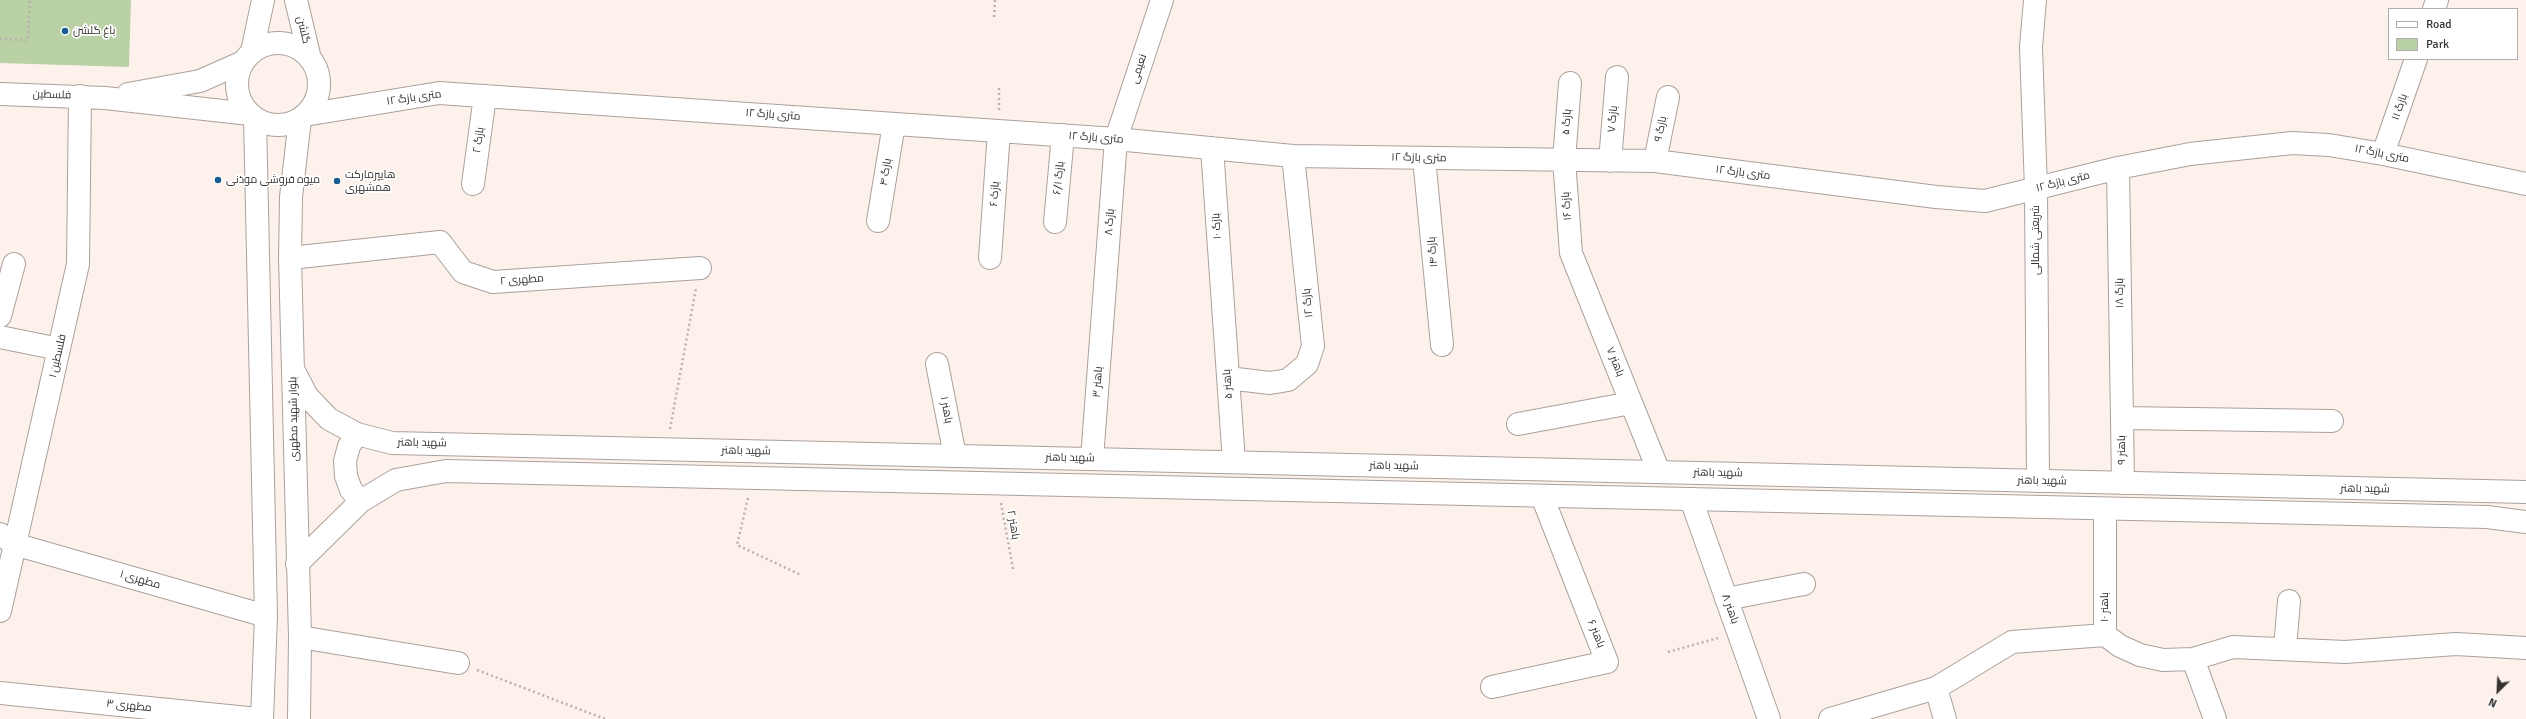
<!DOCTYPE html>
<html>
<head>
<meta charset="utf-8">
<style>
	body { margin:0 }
	#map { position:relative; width:2526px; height:719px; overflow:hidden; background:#fdf2eb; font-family:Signika,sans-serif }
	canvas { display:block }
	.legend { position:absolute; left:2388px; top:8px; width:130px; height:52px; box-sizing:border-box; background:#fff; border:1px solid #afadac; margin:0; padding:5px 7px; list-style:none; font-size:12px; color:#36322f }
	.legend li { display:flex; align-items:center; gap:8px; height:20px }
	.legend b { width:20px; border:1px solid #afadac }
	.north { position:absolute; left:2478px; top:671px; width:40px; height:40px; -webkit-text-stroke:3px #fff; paint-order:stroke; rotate:204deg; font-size:11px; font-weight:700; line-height:16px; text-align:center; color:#36322f }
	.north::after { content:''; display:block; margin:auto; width:14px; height:18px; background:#36322f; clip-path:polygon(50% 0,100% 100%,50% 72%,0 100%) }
</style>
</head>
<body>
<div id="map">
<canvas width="2526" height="719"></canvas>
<ul class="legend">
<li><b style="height:5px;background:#fff"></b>Road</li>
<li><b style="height:11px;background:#bad0a5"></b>Park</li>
</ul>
<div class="north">N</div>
</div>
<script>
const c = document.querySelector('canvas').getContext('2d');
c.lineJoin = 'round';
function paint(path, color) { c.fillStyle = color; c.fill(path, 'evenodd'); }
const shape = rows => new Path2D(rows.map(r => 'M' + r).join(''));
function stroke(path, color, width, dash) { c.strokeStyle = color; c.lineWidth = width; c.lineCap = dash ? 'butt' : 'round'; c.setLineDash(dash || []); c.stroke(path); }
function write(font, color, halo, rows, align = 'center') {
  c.font = font + ' Signika,Cairo,sans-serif'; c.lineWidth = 3.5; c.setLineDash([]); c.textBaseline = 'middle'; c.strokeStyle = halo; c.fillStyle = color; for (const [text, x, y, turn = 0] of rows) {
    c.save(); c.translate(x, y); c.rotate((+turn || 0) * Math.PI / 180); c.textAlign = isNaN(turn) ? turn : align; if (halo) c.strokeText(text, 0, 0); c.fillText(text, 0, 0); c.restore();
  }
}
const green = shape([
	[0,0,131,0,129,67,0,63]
]);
const path = shape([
	[994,17,995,0],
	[0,39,28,40,30,0],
	[999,110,999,87],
	[670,429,696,288],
	[748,498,737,545,801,575],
	[1001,503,1013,569],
	[1668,652,1718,638],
	[477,670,605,719]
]);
const minor = shape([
	[2035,0,2031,47,2036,189,2038,481],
	[2434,9,2437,0],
	[1570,83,1564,160,1571,253,1659,472],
	[0,94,105,98,250,114],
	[128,94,200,81,243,62],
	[305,115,439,93,1116,139,1293,156,1655,161,1936,197,1985,201,2118,168,2190,154,2292,143,2329,145,2383,154,2526,184],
	[1212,148,1234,462],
	[2383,154,2416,59],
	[1424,158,1442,345],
	[1610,161,1617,77],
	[1655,161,1668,97],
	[2118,168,2123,483],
	[473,184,485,96],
	[878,221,894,124],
	[1055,222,1063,135],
	[290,258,440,242,463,272,493,282,700,268],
	[990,258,999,131],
	[0,316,14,264],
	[0,337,59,349],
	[937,364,955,456],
	[1228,378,1270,383,1288,380,1307,364,1313,346,1293,156],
	[2122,418,2332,421],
	[1518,424,1631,403],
	[1092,459,1116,139,1162,0],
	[1691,499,1769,719],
	[2105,509,2105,635,2120,646,2140,655,2163,660,2193,659,2233,647,2345,652,2456,644,2526,648],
	[0,534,14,544,266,616],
	[1726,599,1804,584],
	[0,611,78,264,80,96],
	[300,637,458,663],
	[2285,648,2289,601],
	[2193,659,2215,719],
	[1492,687,1607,662,1542,496],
	[1936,688,1945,719],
	[0,693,258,719],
	[1830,719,1936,688,2012,642,2105,635]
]);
const major = shape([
	[296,0,310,59],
	'237 84a41 41 0 1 1 82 0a41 41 0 1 1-82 0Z',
	[252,52,263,0],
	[255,118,266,616,262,719],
	[293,369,307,396,329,419,357,434,392,443,2526,492],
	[357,434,349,446,345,461,346,476,351,490,361,501],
	[297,564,361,501,396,480,446,471,2487,517,2526,522],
	[299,719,300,637,290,258,291,197,300,119]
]);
const markers = [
	[65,31,4,"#185c91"],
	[218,180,4,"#185c91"],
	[337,181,4,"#185c91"]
];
const streetNames = [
	["گلشن",303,30,77],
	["نعیمی",1139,69,-72],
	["فلسطین",52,95,2],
	["۱۲ متری بازگ",414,98,-8],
	["بازگ ۱۱",2400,107,-71],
	["۱۲ متری بازگ",773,115,4],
	["بازگ ۷",1613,119,-85],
	["بازگ ۵",1567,122,-86],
	["بازگ ۹",1661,129,-79],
	["۱۲ متری بازگ",1096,138,4],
	["بازگ ۲",479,140,-82],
	["۱۲ متری بازگ",2382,154,11],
	["۱۲ متری بازگ",1419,158,1],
	["بازگ ۴",886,172,-81],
	["۱۲ متری بازگ",1743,173,7],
	["بازگ ۶/۱",1059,178,-84],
	["۱۲ متری بازگ",2063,182,-14],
	["بازک ۶",995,194,-86],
	["بازگ ۱۶",1567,206,-94],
	["بازگ ۸",1110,222,-86],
	["بازگ ۱۰",1217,226,-94],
	["شریعتی شمالی",2036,240,-90],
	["بازگ ۱۴",1433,252,-95],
	["مطهری ۲",522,280,-4],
	["بازگ ۱۸",2120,293,-91],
	["بازگ ۱۲",1308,303,-96],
	["فلسطین ۱",58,356,-77],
	["باهنر ۷",1615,362,68],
	["باهنر ۳",1098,382,-86],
	["باهنر ۵",1228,384,-94],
	["باهنر ۱",946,410,79],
	["بلوار شهید مطهری",294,419,-91],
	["شهید باهنر",422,443,1],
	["باهنر ۹",2122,450,-91],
	["شهید باهنر",746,451,1],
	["شهید باهنر",1070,458,1],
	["شهید باهنر",1394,466,1],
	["شهید باهنر",1718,473,1],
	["شهید باهنر",2042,481,1],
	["شهید باهنر",2365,489,1],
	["باهنر ۲",1013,525,80],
	["مطهری ۱",140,580,16],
	["باهنر ۱۰",2105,607,-90],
	["باهنر ۸",1730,609,70],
	["باهنر ۶",1596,634,68],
	["مطهری ۳",129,706,6]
];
const poiNames = [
	["باغ گلشن",73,31],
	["هايپرماركت",345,175],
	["همشهری",345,188],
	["میوه فروشی موذنی",226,180]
];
paint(green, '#bad0a5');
stroke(minor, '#aba19b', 24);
stroke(major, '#aba19b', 24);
stroke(path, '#bab1ac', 2.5, [2, 3]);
stroke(minor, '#fff', 22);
stroke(major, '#fff', 22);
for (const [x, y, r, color] of markers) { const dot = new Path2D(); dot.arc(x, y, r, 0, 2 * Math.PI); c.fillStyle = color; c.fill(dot); stroke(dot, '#fff', 1.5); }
write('11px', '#36322f', '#fff', streetNames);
write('11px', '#36322f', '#fff', poiNames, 'left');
</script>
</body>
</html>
